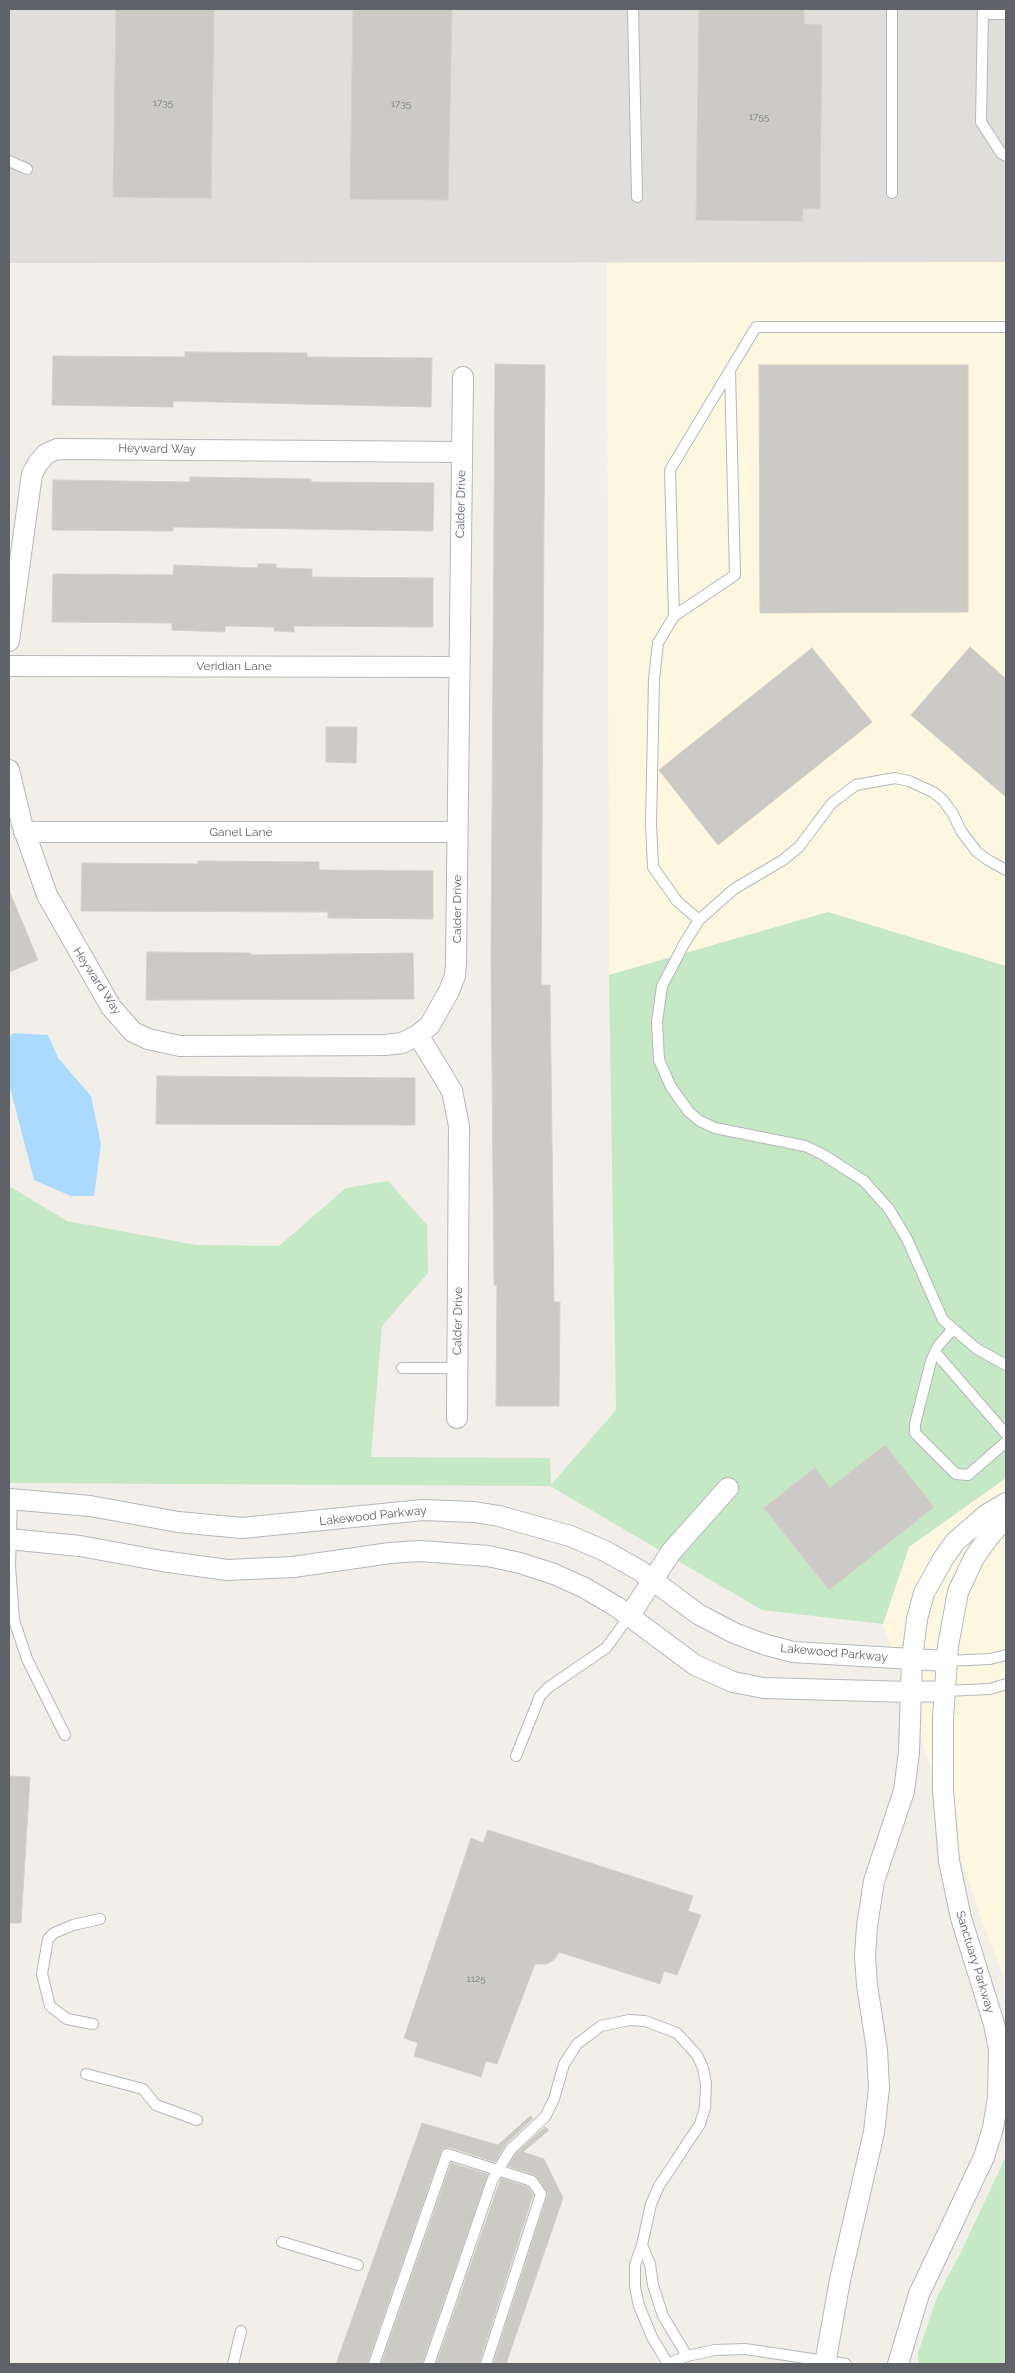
<!DOCTYPE html>
<html>
<head>
<meta charset="utf-8">
<style>
	body { margin:0 }
	#map { position:relative; width:1015px; height:2373px; overflow:hidden; background:#f1efe8; font-family:Raleway,sans-serif }
	canvas { display:block }
	.frame { position:absolute; inset:0; border:10px solid #5f6368; pointer-events:none }
</style>
</head>
<body>
<div id="map">
<canvas width="1015" height="2373"></canvas>
<div class="frame"></div>
</div>
<script>
const c = document.querySelector('canvas').getContext('2d');
c.lineJoin = 'round';
function paint(path, color) { c.fillStyle = color; c.fill(path, 'evenodd'); }
const shape = rows => new Path2D(rows.map(r => 'M' + r).join(''));
function stroke(path, color, width, dash) { c.strokeStyle = color; c.lineWidth = width; c.lineCap = dash ? 'butt' : 'round'; c.setLineDash(dash || []); c.stroke(path); }
function write(font, color, halo, rows, align = 'center') {
  c.font = font + ' Raleway,sans-serif'; c.lineWidth = 4; c.setLineDash([]); c.textBaseline = 'middle'; c.strokeStyle = halo; c.fillStyle = color; for (const [text, x, y, turn = 0] of rows) {
    c.save(); c.translate(x, y); c.rotate((+turn || 0) * Math.PI / 180); c.textAlign = isNaN(turn) ? turn : align; if (halo) c.strokeText(text, 0, 0); c.fillText(text, 0, 0); c.restore();
  }
}
const commercial = shape([
	[1006,262,1006,966,828,912,609,975,607,263],
	[1006,1478,1006,1982,983,1924,883,1624,909,1547]
]);
const industrial = shape([
	[9,9,1006,9,1006,262,9,263]
]);
const green = shape([
	[828,912,1006,966,1006,1478,909,1547,883,1624,762,1610,550,1486,9,1483,9,1186,67,1221,196,1245,279,1246,346,1188,388,1181,427,1225,428,1273,382,1326,371,1457,550,1458,551,1485,616,1410,609,975],
	[1006,2156,1006,2364,918,2364,918,2353,937,2297,961,2252]
]);
const water = shape([
	[13,1033,48,1035,58,1058,91,1096,101,1144,94,1196,71,1196,34,1180,9,1084,9,1038]
]);
const building = shape([
	[116,9,214,9,211,198,113,197,116,9],
	[353,9,452,9,448,200,350,199,353,9],
	[699,9,804,9,804,24,822,25,820,209,803,208,802,221,696,220,699,9],
	[185,352,307,353,307,357,432,358,431,407,173,401,173,407,52,405,53,356,185,357,185,352],
	[495,364,545,365,541,985,550,985,554,1302,560,1302,559,1406,496,1406,497,1285,494,1285,491,959,495,364],
	[759,365,968,365,968,612,760,613,759,365],
	[190,477,311,479,311,482,434,483,433,531,173,527,173,531,52,530,53,480,190,482,190,477],
	[258,564,276,564,276,568,312,569,312,577,433,578,433,627,294,626,294,632,274,631,274,627,225,626,225,632,172,630,172,623,52,622,53,574,173,575,174,565,258,568,258,564],
	[970,647,1006,679,1006,797,911,715,970,647],
	[812,648,872,722,718,845,659,770,812,648],
	[326,727,357,727,356,763,326,762,326,727],
	[198,861,319,862,319,870,433,871,433,919,328,918,328,912,81,911,82,863,198,864,198,861],
	[9,890,38,960,9,972,9,890],
	[147,952,251,953,251,955,413,953,414,999,146,1000,147,952],
	[157,1076,415,1078,415,1125,156,1124,157,1076],
	[885,1445,934,1507,829,1590,764,1508,815,1468,830,1488,885,1445],
	[9,1776,30,1777,21,1923,9,1923,9,1776],
	[488,1830,693,1896,688,1911,701,1915,677,1975,664,1971,660,1984,559,1952,554,1960,546,1964,535,1964,497,2064,486,2061,481,2077,414,2056,418,2043,404,2038,471,1838,483,1843,488,1830],
	[530,2116,533,2118,506,2144,495,2162,449,2147,442,2149,367,2364,336,2364,422,2123,498,2145,530,2116],
	[545,2127,549,2130,523,2152,544,2159,563,2198,506,2364,493,2364,548,2193,535,2175,508,2166,516,2153,545,2127],
	[451,2163,488,2174,422,2364,381,2364,451,2163],
	[501,2178,528,2187,533,2195,479,2364,436,2364,501,2178]
]);
const lane = shape([
	[633,9,637,197],
	[983,9,981,122,1001,153,1006,156],
	[983,14,1006,14],
	[9,161,27,169],
	[892,193,892,9],
	[674,616,670,470,756,327,1006,327],
	[1006,870,988,860,977,852,961,831,953,814,943,800,933,792,909,781,895,778,856,785,832,803,799,847,783,860,734,889,699,920,684,944,662,986,657,1022,659,1060,671,1087,689,1112,700,1121,715,1128,805,1146,822,1154,864,1181,889,1209,907,1239,943,1320,977,1349,1006,1365],
	[699,920,677,901,653,867,651,824,654,679,658,643,674,616,735,575,730,370],
	[953,1329,938,1346,931,1361,915,1424,915,1433,956,1474,968,1475,1006,1442],
	[935,1352,1006,1434],
	[402,1368,457,1368],
	[12,1499,10,1566,14,1620,27,1659,65,1735],
	[946,1661,990,1659,1006,1655],
	[945,1691,990,1689,1006,1684],
	[516,1756,540,1696,549,1687,606,1648,630,1615],
	[93,2024,67,2019,50,2006,42,1974,48,1939,54,1933,73,1925,100,1919],
	[86,2074,143,2089,156,2105,197,2120],
	[282,2242,358,2265],
	[642,2245,650,2264,653,2285,663,2316,687,2356],
	[233,2364,241,2331],
	[374,2364,447,2154,532,2181,541,2194,486,2364],
	[429,2364,492,2181,498,2170,511,2149,545,2117,554,2099,564,2064,577,2044,601,2026,629,2020,645,2021,677,2033,697,2055,703,2068,706,2084,705,2108,700,2124,659,2186,651,2204,642,2245,635,2265,635,2287,639,2306,652,2337,668,2364],
	[667,2364,687,2356,715,2350,745,2349,846,2364]
]);
const street = shape([
	[9,641,32,474,38,463,46,454,57,449,462,452],
	[9,666,459,667],
	[9,770,22,824,47,895,111,1007,133,1032,148,1039,180,1046,385,1045,402,1043,418,1035,430,1025,449,991,455,976,456,963,463,377],
	[24,832,457,832],
	[418,1035,452,1091,459,1126,457,1418],
	[9,1499,90,1506,178,1522,242,1528,423,1510,474,1512,499,1516,570,1536,605,1551,639,1570,698,1614,734,1633,763,1644,793,1652,946,1661],
	[9,1539,80,1546,162,1561,227,1570,293,1567,390,1553,420,1551,488,1556,520,1563,554,1574,585,1588,617,1607,695,1665,733,1682,764,1688,910,1692,945,1691],
	[630,1615,671,1552,728,1488],
	[825,2364,840,2280,874,2132,879,2088,877,2050,867,1985,865,1956,867,1926,874,1881,904,1791,909,1752,912,1659,917,1619,924,1593,943,1559,955,1542,986,1515,1006,1503],
	[898,2364,919,2294,984,2157,993,2128,998,2098,999,2049,994,2024,961,1918,949,1861,943,1790,943,1718,948,1646,958,1592,974,1558,988,1538,1006,1517]
]);
const numberNames = [
	["1735",163,103],
	["1735",401,104],
	["1755",759,117],
	["1125",476,1979]
];
const streetNames = [
	["Heyward Way",157,449,1],
	["Calder Drive",461,504,-89],
	["Veridian Lane",234,666],
	["Ganel Lane",241,832],
	["Calder Drive",457,909,-90],
	["Heyward Way",97,981,57],
	["Calder Drive",458,1321,-89],
	["Lakewood Parkway",373,1516,-6],
	["Lakewood Parkway",834,1653,5],
	["Sanctuary Parkway",975,1962,73]
];
paint(commercial, '#fef7e0');
paint(industrial, '#e0deda');
paint(green, '#c5e8c5');
paint(water, '#aadaff');
paint(building, '#cccac5');
stroke(building, '#d6d1c6', 1);
stroke(lane, '#b5b8bc', 12);
stroke(street, '#b5b8bc', 22);
stroke(lane, '#fff', 10);
stroke(street, '#fff', 20);
write('10px', '#7a7d7f', null, numberNames);
write('12px', '#5f6368', '#fff', streetNames);
</script>
</body>
</html>
